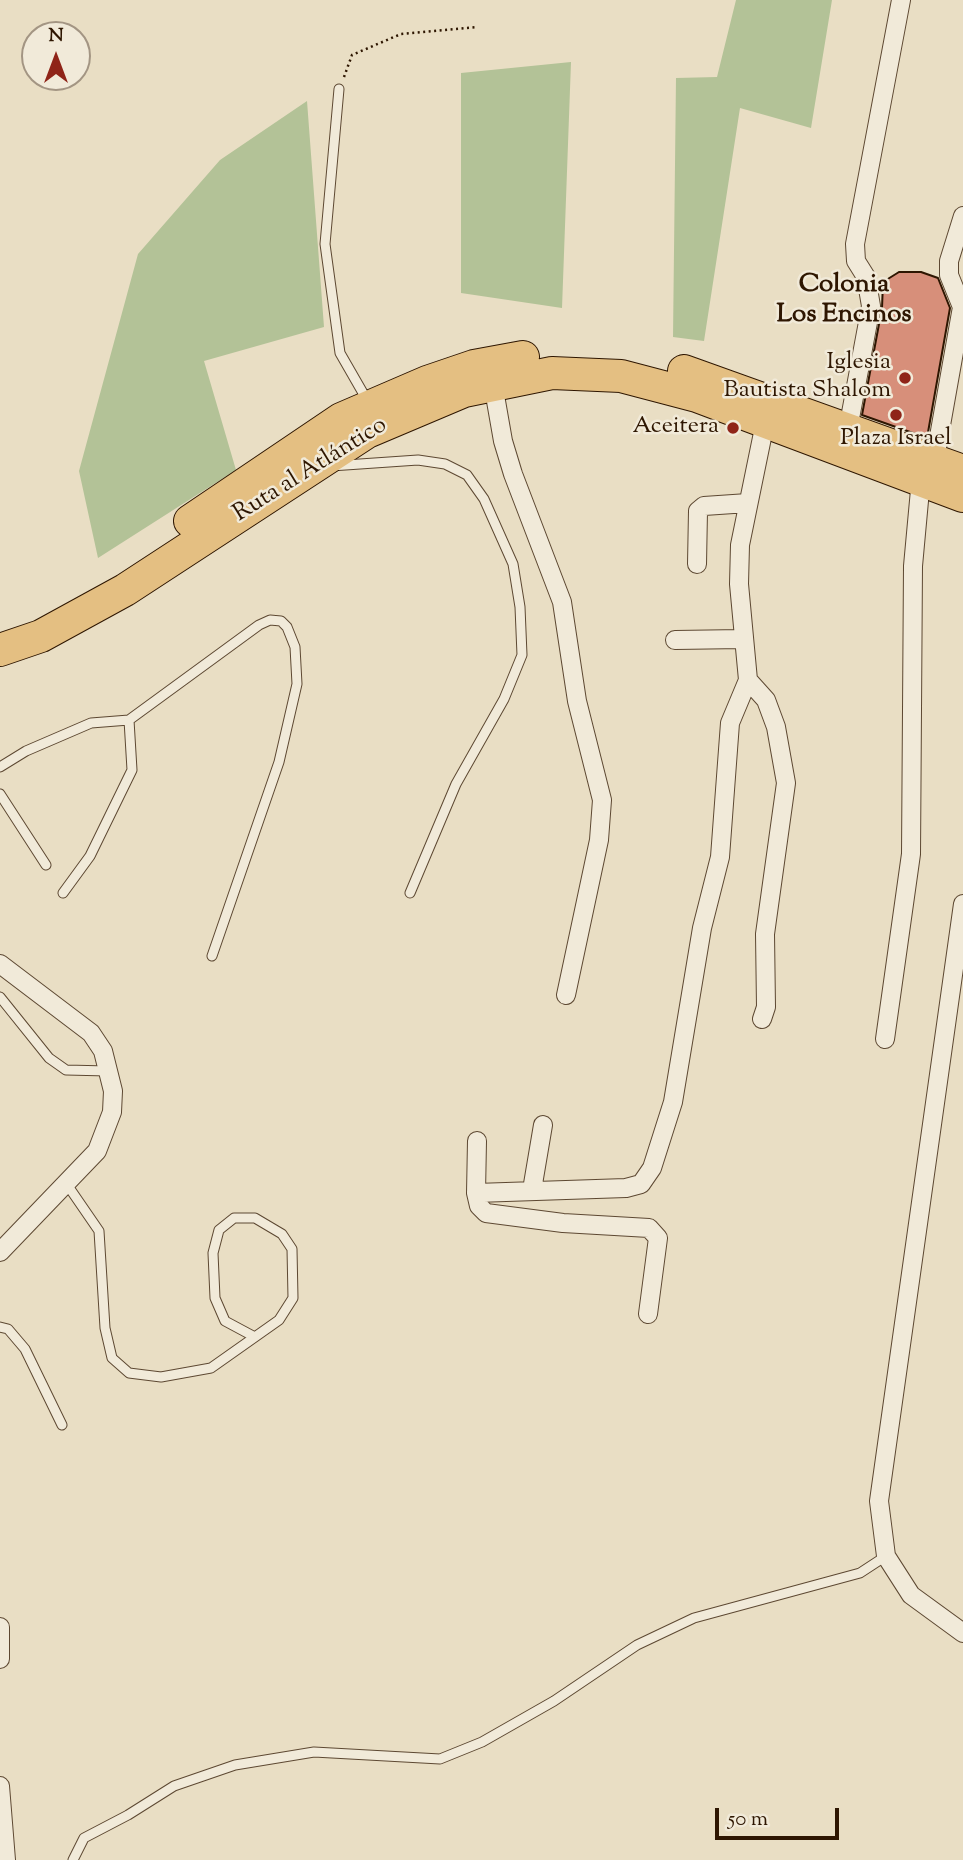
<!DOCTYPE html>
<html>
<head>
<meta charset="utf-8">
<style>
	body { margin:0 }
	#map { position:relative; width:963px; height:1860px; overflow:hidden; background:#e9dec4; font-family:"Sorts Mill Goudy",serif }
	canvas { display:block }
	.north { position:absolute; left:21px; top:21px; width:70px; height:70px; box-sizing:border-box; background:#f1ead9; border:2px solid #a39583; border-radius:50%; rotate:0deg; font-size:19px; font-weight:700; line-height:28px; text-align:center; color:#2e1601 }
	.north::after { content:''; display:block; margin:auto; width:24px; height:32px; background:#8f2418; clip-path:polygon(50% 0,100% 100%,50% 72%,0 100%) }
	.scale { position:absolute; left:715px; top:1808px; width:124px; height:32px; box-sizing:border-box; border:4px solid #2e1601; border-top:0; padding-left:9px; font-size:21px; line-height:24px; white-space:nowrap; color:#2e1601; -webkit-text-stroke:5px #f1ead9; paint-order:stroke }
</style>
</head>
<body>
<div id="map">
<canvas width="963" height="1860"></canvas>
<div class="north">N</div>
<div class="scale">50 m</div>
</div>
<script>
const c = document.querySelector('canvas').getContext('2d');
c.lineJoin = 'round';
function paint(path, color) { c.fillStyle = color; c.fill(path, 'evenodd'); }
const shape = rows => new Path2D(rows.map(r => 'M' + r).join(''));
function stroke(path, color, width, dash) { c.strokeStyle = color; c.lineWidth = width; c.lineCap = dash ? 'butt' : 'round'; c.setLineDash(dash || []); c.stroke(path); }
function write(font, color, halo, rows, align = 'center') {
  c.font = font + ' "Sorts Mill Goudy",serif'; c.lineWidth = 5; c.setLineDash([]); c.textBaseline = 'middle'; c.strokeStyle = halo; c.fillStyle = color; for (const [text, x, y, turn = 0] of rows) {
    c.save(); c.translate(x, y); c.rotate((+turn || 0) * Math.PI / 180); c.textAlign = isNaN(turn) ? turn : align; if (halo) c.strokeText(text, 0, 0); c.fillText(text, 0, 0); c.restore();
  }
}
const green = shape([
	[736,0,832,0,811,128,740,108,704,341,673,337,676,78,717,77],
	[571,62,562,308,461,293,461,73],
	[307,101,324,327,204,361,236,470,98,558,79,471,138,254,220,160]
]);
const building = shape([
	[899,272,921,272,938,278,950,308,927,438,862,415,882,308,883,282,899,272]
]);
const path = shape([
	[344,77,352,55,401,34,477,27]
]);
const lane = shape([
	[339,89,325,244,340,353,367,400],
	[331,466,418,460,445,464,467,475,484,499,513,564,520,607,522,655,504,699,456,784,410,893],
	[0,767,26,751,91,723,129,720,259,625,270,620,281,621,287,627,295,647,297,684,279,762,212,956],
	[0,794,46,865],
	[63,893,90,856,132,770,129,720],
	[0,997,49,1058,66,1070,108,1071],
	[66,1183,99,1231,105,1328,112,1358,129,1373,161,1377,211,1368,279,1320,293,1298,292,1249,282,1234,255,1218,234,1218,219,1230,213,1253,215,1298,225,1321,253,1336],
	[0,1327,8,1329,25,1349,62,1425],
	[73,1860,84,1838,128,1815,174,1786,235,1765,314,1752,440,1759,482,1742,554,1701,637,1645,694,1618,860,1573,886,1556]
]);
const street = shape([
	[493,384,503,441,513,474,562,602,577,701,602,800,599,840,566,995],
	[848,429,871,306,866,277,856,261,855,244,901,0],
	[935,459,962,307,949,275,949,261,963,216],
	[697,564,698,511,704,506,748,503],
	[675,640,742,639],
	[748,680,766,700,776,727,786,783,765,934,766,1007,762,1019],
	[963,904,879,1501,886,1556,911,1595,963,1633],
	[0,964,91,1033,103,1051,113,1091,112,1112,97,1151,0,1252],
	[885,1039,911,854,913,566,921,479],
	[532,1190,543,1125],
	[476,1193,477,1141],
	[648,1314,658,1238,649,1228,563,1223,486,1213,479,1206,476,1193,626,1188,641,1184,652,1168,673,1102,702,928,720,857,730,723,748,680,739,584,740,545,765,423],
	[0,1627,0,1659],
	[0,1786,6,1860]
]);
const highway = shape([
	[684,371,963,471],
	[190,521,341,419,427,382,474,366,523,357],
	[0,650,41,636,125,590,367,432,464,391,552,373,621,376,697,396,963,496]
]);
const markers = [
	[905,378,7,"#8f2418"],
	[896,415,7,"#8f2418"],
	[733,428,7,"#8f2418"]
];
const poiNames = [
	["Iglesia",891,364],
	["Bautista Shalom",891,392],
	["Aceitera",719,428],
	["Plaza Israel",896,440,"center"]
];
const streetNames = [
	["Ruta al Atlántico",311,471,-32]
];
const neighbourhoodNames = [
	["Colonia",844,287],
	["Los Encinos",844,317]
];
paint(green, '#b3c297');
paint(building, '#d78f7a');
stroke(building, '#2e1601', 2);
stroke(lane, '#5d4832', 11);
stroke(street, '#5d4832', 20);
stroke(highway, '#2e1601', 34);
stroke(path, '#2e1601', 2.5, [2, 3.5]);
stroke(lane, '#f1ead9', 9);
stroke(street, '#f1ead9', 18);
stroke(highway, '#e4bf82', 32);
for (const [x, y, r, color] of markers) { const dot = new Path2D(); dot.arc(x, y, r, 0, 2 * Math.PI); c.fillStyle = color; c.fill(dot); stroke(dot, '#f1ead9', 2.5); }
write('24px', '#2e1601', '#f1ead9', poiNames, 'right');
write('24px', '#2e1601', '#f1ead9', streetNames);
write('bold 26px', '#2e1601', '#f1ead9', neighbourhoodNames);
</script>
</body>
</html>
